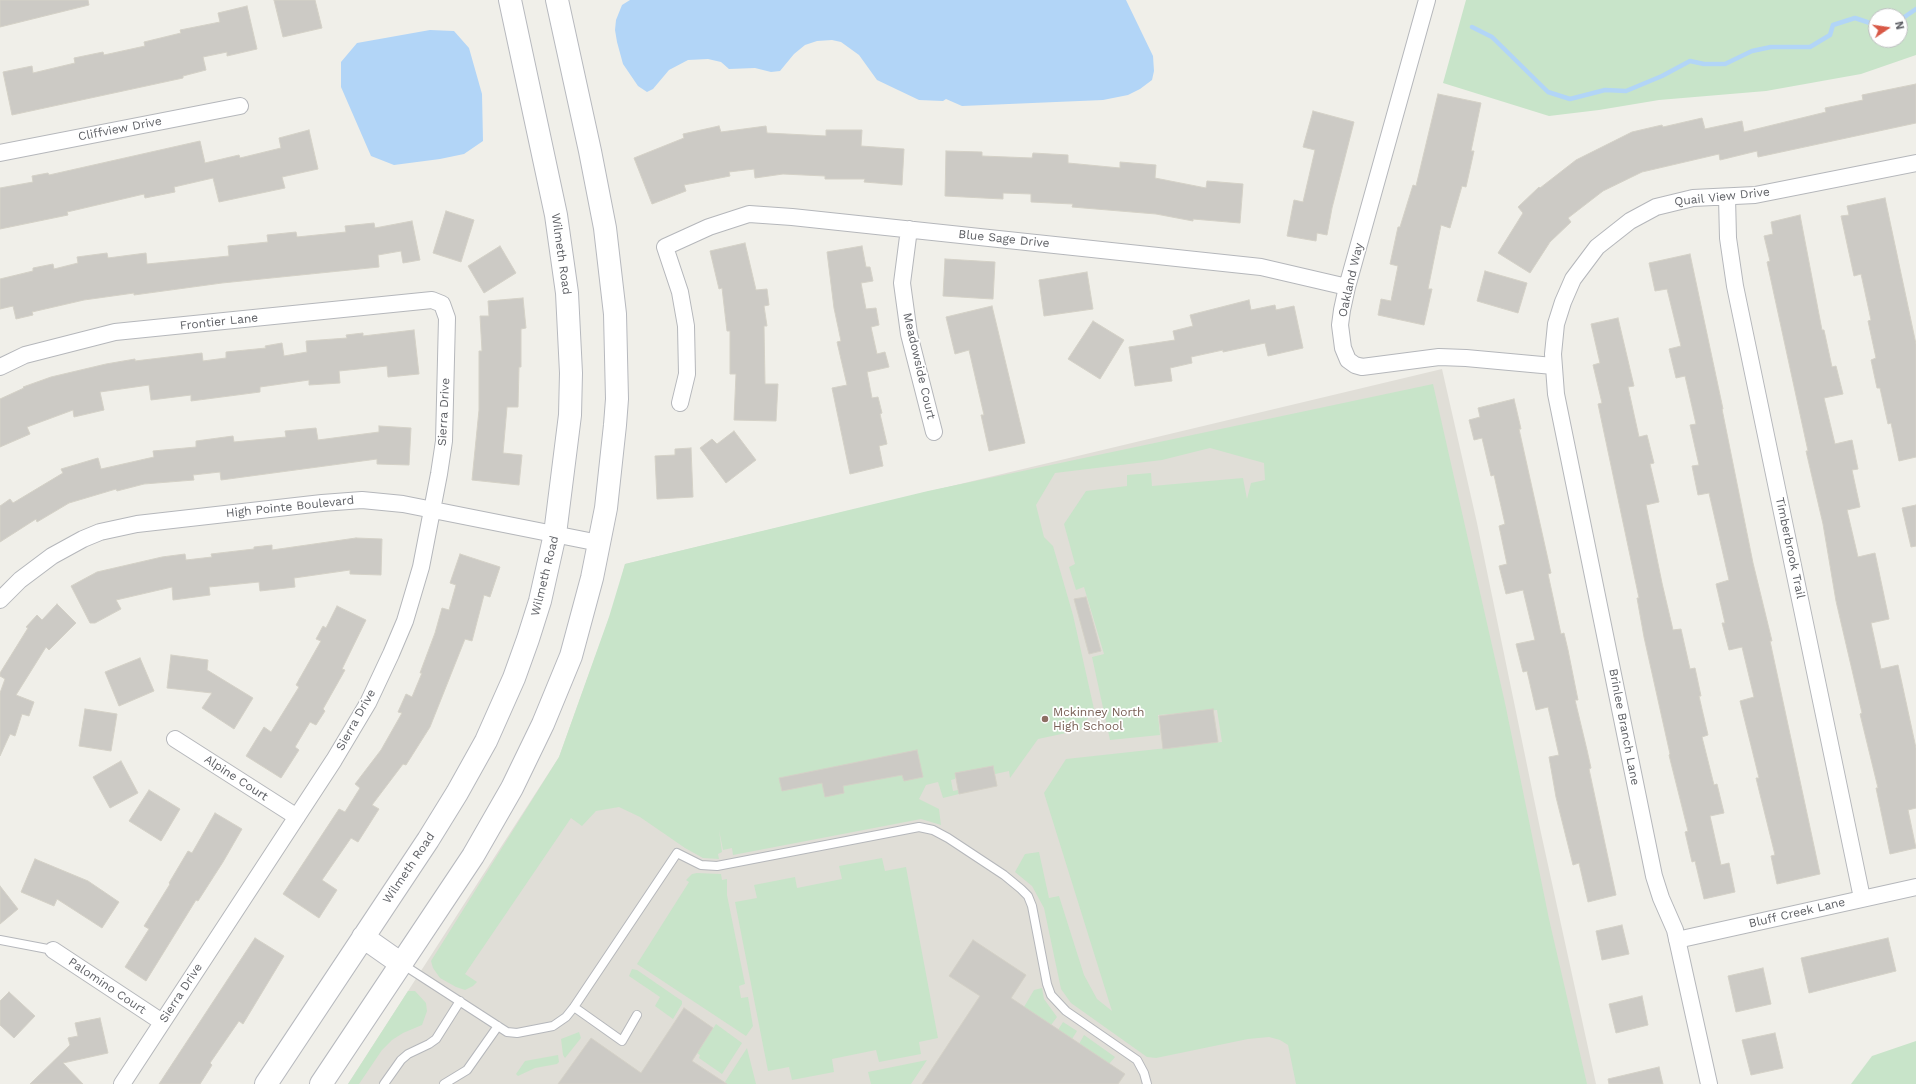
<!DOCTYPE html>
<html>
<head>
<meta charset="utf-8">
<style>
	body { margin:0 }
	#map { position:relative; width:1916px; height:1084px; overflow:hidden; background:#f0efe9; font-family:"Work Sans",sans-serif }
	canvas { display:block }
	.north { position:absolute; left:1868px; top:8px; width:40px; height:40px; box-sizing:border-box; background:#fff; border:1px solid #bfc0c2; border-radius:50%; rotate:77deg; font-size:11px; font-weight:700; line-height:16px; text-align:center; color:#606267 }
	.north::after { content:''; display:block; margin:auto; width:14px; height:18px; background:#d85846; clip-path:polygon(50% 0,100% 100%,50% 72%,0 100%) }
</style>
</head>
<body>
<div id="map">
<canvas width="1916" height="1084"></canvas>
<div class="north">N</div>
</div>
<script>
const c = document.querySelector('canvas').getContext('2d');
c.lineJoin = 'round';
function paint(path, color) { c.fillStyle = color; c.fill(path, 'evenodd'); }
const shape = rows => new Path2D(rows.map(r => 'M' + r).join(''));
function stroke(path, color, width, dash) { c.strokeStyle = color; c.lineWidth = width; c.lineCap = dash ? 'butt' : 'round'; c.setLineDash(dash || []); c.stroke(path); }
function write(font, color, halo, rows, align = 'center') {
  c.font = font + ' "Work Sans",sans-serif'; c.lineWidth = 3.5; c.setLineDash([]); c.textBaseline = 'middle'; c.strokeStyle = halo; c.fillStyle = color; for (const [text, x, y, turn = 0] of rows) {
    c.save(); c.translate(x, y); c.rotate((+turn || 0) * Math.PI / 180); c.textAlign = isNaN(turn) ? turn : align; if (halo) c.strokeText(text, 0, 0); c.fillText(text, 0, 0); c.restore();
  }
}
const education = shape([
	[1442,369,1477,523,1541,833,1596,1084,348,1084,559,757,616,599,625,564]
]);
const green = shape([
	[1466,0,1916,0,1916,55,1861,74,1766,91,1659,100,1599,110,1549,116,1443,83],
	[1876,16,1900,16,1900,40,1876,40],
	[1433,384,1505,703,1549,919,1587,1084,1296,1084,1288,1045,1280,1040,1269,1037,1248,1039,1156,1058,1147,1057,1071,1003,1061,989,1044,908,1032,886,1015,872,1025,854,1039,852,1049,898,1059,896,1084,975,1097,999,1112,1011,1044,793,1066,759,1222,742,1217,710,1158,715,1160,735,1110,740,1092,657,1104,654,1084,587,1076,590,1069,567,1075,564,1064,524,1086,491,1127,486,1127,475,1151,473,1152,486,1243,478,1247,499,1251,483,1265,480,1264,463,1210,448,1162,460,1055,473,1036,505,1044,537,1053,546,1073,615,1094,709,1080,730,1038,739,1010,778,1009,771,995,774,993,766,955,773,955,779,951,780,953,791,958,790,959,794,943,798,938,782,926,785,919,799,939,809,941,825,921,819,733,855,732,848,723,850,719,830,722,852,718,854,719,859,703,858,685,848,640,817,619,807,596,811,582,826,571,818,465,974,477,982,473,986,465,990,456,987,440,978,433,968,431,961,559,757,609,617,625,564,928,491],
	[882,858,885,871,906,867,938,1038,919,1042,921,1054,879,1062,876,1050,832,1059,834,1072,792,1080,789,1067,768,1071,735,902,757,898,754,885,795,877,797,888,842,879,839,866],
	[697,873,721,874,722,880,727,879,727,895,745,984,739,986,741,998,748,997,753,1026,746,1036,637,964,689,882,686,880,692,874],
	[632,969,637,970,682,1001,682,1004,673,1019,655,1006,660,997,629,976],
	[1042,988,1044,999,1057,1017,1051,1025,1024,1007,1034,990],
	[408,991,415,991,426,1003,427,1011,422,1025,403,1033,392,1040,382,1050,359,1084,348,1084],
	[1063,1022,1077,1031,1072,1039,1058,1030],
	[716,1024,742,1043,722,1074,699,1058,700,1055,697,1053],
	[579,1032,581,1038,565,1058,563,1055,561,1039],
	[1084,1035,1115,1057,1109,1064,1079,1044],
	[1916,1041,1916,1084,1851,1084,1872,1056],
	[747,1048,756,1084,727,1084,725,1082],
	[558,1055,559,1062,557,1064,535,1068,518,1076,516,1074,525,1061],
	[927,1060,911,1084,871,1084,868,1072]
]);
const water = shape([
	[630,0,1126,0,1153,56,1154,71,1152,80,1140,89,1128,95,1103,100,962,106,946,99,943,101,919,100,877,80,859,55,841,42,832,40,817,41,805,45,794,54,780,71,771,72,755,68,729,69,721,62,708,59,688,60,669,70,653,89,647,92,638,86,623,64,617,42,615,30,616,20,622,5],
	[430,30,454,31,469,48,482,94,483,141,464,154,440,159,394,165,371,156,341,87,341,62,357,43]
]);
const stream = shape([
	[1900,20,1916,9],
	[1472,27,1492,37,1548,92,1570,99,1605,90,1626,91,1662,76,1690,61,1704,64,1725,64,1752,51,1771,47,1810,47,1830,35,1833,25,1855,18,1876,25]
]);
const building = shape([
	[0,0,88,0,89,5,0,27,0,0],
	[274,0,315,0,322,28,283,37,274,0],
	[247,6,257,49,227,56,227,52,203,57,206,70,183,76,183,78,12,115,3,72,32,66,33,73,75,63,74,58,103,52,104,55,145,46,144,42,181,33,180,30,220,22,218,13,247,6],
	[1916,84,1916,123,1758,157,1757,151,1720,160,1719,154,1642,172,1603,191,1568,218,1571,222,1550,242,1530,273,1498,253,1523,213,1518,207,1539,187,1540,188,1576,160,1632,132,1662,125,1663,127,1702,118,1705,129,1742,121,1744,132,1826,112,1825,108,1863,100,1862,95,1916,84],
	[1438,94,1481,103,1471,151,1474,151,1466,187,1462,186,1450,228,1441,225,1428,289,1432,289,1424,325,1378,315,1381,299,1391,301,1398,266,1390,264,1398,227,1400,227,1413,185,1416,186,1438,94],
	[1313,111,1354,122,1332,208,1327,235,1317,233,1316,241,1287,236,1294,200,1303,202,1315,150,1303,147,1313,111],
	[719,126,721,132,766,126,767,133,826,136,826,130,862,130,861,146,904,149,902,185,864,182,865,179,825,179,825,176,783,174,755,178,754,169,729,172,730,176,684,185,686,191,652,204,634,158,684,138,683,134,719,126],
	[309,130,318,169,282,177,285,188,219,202,213,178,174,187,175,192,145,198,144,194,67,212,68,215,0,229,0,188,33,182,32,176,48,173,49,175,200,141,205,163,239,155,240,158,281,148,279,138,309,130],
	[946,151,982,152,982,156,1032,158,1033,153,1068,155,1068,163,1120,168,1120,162,1156,165,1155,178,1206,188,1207,181,1243,184,1240,223,1193,219,1193,221,1156,214,1072,207,1073,204,1031,202,1031,194,1003,193,1003,199,945,196,946,151],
	[1885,198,1916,344,1916,457,1899,461,1891,423,1888,424,1880,388,1877,388,1871,360,1876,358,1868,321,1871,320,1861,274,1854,276,1841,216,1849,215,1847,206,1885,198],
	[446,211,474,220,461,262,433,253,446,211],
	[1800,215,1822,330,1824,330,1832,367,1836,366,1843,394,1824,398,1835,444,1852,440,1858,469,1852,470,1860,507,1847,510,1858,557,1875,553,1889,619,1871,623,1881,669,1898,665,1916,748,1916,808,1908,810,1916,848,1890,854,1876,788,1878,788,1860,714,1862,713,1836,601,1823,524,1806,451,1808,451,1767,262,1770,261,1764,236,1773,234,1771,222,1800,215],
	[412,221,420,260,403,263,401,251,378,255,379,267,222,283,134,295,134,293,84,300,32,312,33,315,16,319,13,306,0,309,0,279,33,271,33,268,53,264,54,269,78,263,77,257,107,253,108,258,146,253,147,264,229,256,228,246,268,242,267,235,296,232,297,237,346,232,345,226,374,223,375,228,412,221],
	[745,243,756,290,767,289,769,305,764,306,767,326,764,326,765,384,778,384,776,421,734,420,736,374,730,374,730,331,727,331,722,288,719,289,710,251,745,243],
	[500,246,516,273,484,293,468,266,500,246],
	[862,246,866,267,870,267,873,281,861,283,866,309,876,308,879,325,871,327,877,354,885,352,889,367,867,372,872,398,878,397,882,413,880,414,887,444,879,446,883,466,850,474,832,388,847,385,837,342,841,341,834,308,827,252,862,246],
	[1690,254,1723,409,1722,409,1753,563,1772,641,1770,641,1820,874,1777,884,1771,856,1775,855,1756,778,1759,778,1740,701,1754,697,1742,647,1729,650,1722,623,1725,623,1716,584,1729,580,1709,493,1698,495,1692,466,1699,465,1690,425,1696,424,1685,376,1676,378,1669,349,1681,346,1667,289,1655,291,1649,263,1690,254],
	[945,259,995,262,993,299,943,296,945,259],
	[1485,271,1527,283,1518,313,1477,301,1485,271],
	[1087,272,1093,309,1044,316,1039,280,1087,272],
	[523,298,526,328,521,329,521,367,519,367,518,407,507,407,503,453,522,455,519,485,472,480,479,410,479,351,482,351,480,316,489,316,488,301,523,298],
	[1249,300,1251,310,1275,305,1276,310,1294,306,1303,348,1268,356,1265,343,1223,352,1223,350,1191,357,1192,363,1170,368,1172,381,1135,386,1129,347,1175,340,1173,331,1193,326,1190,315,1249,300],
	[992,306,1025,443,989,451,981,415,984,415,969,350,955,354,946,317,992,306],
	[1618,318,1634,386,1628,387,1639,437,1647,435,1654,463,1650,464,1659,502,1646,505,1662,583,1673,630,1681,629,1690,669,1695,668,1701,696,1699,696,1708,735,1702,737,1714,785,1717,784,1724,813,1710,816,1721,865,1729,863,1735,892,1704,899,1695,861,1692,862,1685,832,1688,831,1669,755,1670,754,1644,637,1637,598,1639,598,1598,404,1602,403,1593,365,1600,363,1591,324,1618,318],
	[1093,321,1124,340,1100,379,1068,359,1093,321],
	[414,330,419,374,388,377,387,366,339,371,340,383,309,385,309,380,260,387,260,392,191,401,191,395,151,400,149,385,100,392,104,410,74,417,73,410,27,427,30,434,0,447,0,399,24,388,23,387,51,377,106,364,135,359,135,361,202,353,203,361,226,358,226,352,266,348,265,346,282,343,284,356,307,352,306,341,347,338,346,335,363,333,363,336,414,330],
	[1514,399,1521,429,1519,429,1551,573,1548,574,1561,634,1564,633,1568,650,1578,700,1575,700,1587,750,1591,768,1589,769,1616,895,1588,902,1579,863,1573,865,1556,797,1549,757,1559,755,1548,707,1536,710,1527,671,1523,672,1516,644,1535,640,1523,590,1506,594,1499,566,1507,564,1499,526,1505,524,1494,475,1491,476,1482,438,1474,440,1469,420,1480,417,1478,408,1514,399],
	[379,426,411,428,409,465,377,464,377,459,221,480,220,472,193,475,194,480,144,484,117,491,116,489,69,503,37,522,36,519,0,542,0,506,10,499,13,503,63,473,61,469,98,458,101,469,154,457,153,451,196,447,196,441,233,436,234,442,286,437,285,431,316,428,318,440,379,432,379,426],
	[734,431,756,460,726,483,700,448,712,439,717,444,734,431],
	[691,448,693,497,657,499,655,456,675,455,675,449,691,448],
	[1916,505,1916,546,1911,547,1902,508,1916,505],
	[356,538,382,539,381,575,350,574,350,570,294,578,295,587,260,591,259,582,209,587,210,595,173,600,172,587,116,600,121,609,95,623,90,623,71,586,97,572,162,557,185,554,186,560,212,557,211,554,254,549,254,547,272,545,272,550,356,538],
	[460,554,500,567,490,597,484,595,472,641,465,639,430,727,406,765,403,764,372,805,379,809,358,842,351,838,322,880,337,890,319,918,283,894,339,809,345,812,360,788,355,784,381,750,402,713,398,712,406,694,412,697,422,673,420,673,435,633,442,608,449,610,456,585,450,583,460,554],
	[1086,597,1101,651,1089,654,1074,599,1086,597],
	[57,604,76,623,49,650,46,647,16,695,34,702,29,716,22,714,15,736,10,734,0,756,0,693,5,679,0,676,0,673,28,628,26,627,37,615,42,620,57,604],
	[337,606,366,620,342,669,345,670,323,709,325,711,316,725,310,722,295,747,299,750,281,778,246,756,264,727,271,732,299,687,296,685,321,641,316,639,323,626,326,628,337,606],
	[171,655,208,660,207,670,253,698,234,729,202,708,212,693,167,688,171,655],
	[140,658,154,691,119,706,105,672,140,658],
	[85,709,117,714,111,751,79,746,85,709],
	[1213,709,1218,742,1163,749,1159,716,1213,709],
	[917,750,923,777,904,781,902,775,843,786,844,793,825,797,822,783,782,791,779,778,917,750],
	[121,761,138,793,110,808,93,777,121,761],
	[993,766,997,786,959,794,955,773,993,766],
	[149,790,180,809,161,841,129,821,149,790],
	[215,813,242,829,223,862,198,901,196,900,146,981,125,967,149,929,144,926,170,884,169,883,188,851,192,853,215,813],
	[35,859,88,881,119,902,102,928,57,899,54,906,21,892,35,859],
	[0,886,18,909,0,924,0,886],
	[1622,925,1629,954,1602,960,1596,931,1622,925],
	[255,938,284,956,243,1024,239,1021,210,1063,212,1065,200,1084,159,1084,255,938],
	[1888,938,1896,971,1809,993,1801,958,1888,938],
	[973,940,1026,975,1011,998,1125,1074,1118,1084,922,1084,980,996,949,976,973,940],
	[1763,968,1771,1004,1736,1012,1728,976,1763,968],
	[9,992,35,1016,14,1038,0,1025,0,1001,9,992],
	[1642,996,1648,1025,1616,1033,1609,1004,1642,996],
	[684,1008,713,1028,692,1061,727,1084,558,1084,591,1038,641,1073,684,1008],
	[100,1018,108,1053,63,1063,83,1084,30,1084,70,1045,68,1038,78,1036,75,1023,100,1018],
	[1775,1033,1783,1068,1751,1075,1742,1040,1775,1033],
	[1659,1067,1663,1084,1609,1084,1608,1079,1659,1067]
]);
const service = shape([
	[0,940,53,950],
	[402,964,507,1032,517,1033,553,1026,566,1017,574,1007,677,853,701,865,717,866,919,827,933,830,948,838,1004,875,1021,889,1028,896,1032,906,1047,984,1051,995,1066,1011,1137,1060,1144,1073,1147,1084],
	[574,1007,622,1041,637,1015],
	[384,1084,401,1060,408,1054,429,1044,436,1039,460,1001],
	[444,1084,467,1070,498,1026]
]);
const minor = shape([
	[1427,0,1347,287,1342,310,1340,325,1343,348,1348,360,1355,365,1362,367,1439,357,1466,358,1553,366],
	[0,153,240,106],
	[1727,197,1728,238,1735,286,1862,898],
	[909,229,902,283,909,334,934,432],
	[0,367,25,355,115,332,432,300,442,304,447,318,444,441,439,474,421,567,405,621,391,654,368,703,334,760,122,1084],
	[680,403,687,374,686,326,680,292,665,247,709,227,749,214,792,217,1261,267,1347,287],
	[0,600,20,580,52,556,83,539,100,532,137,524,322,503,362,500,403,504,599,543],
	[175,739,297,817],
	[1677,940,1916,887],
	[53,950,162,1022],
	[1709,1084,1675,930,1661,898,1654,876,1556,394,1553,354,1556,324,1563,302,1573,279,1597,247,1630,221,1656,207,1693,198,1755,195,1916,163]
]);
const secondary = shape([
	[363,937,400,963],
	[266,1084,428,840,457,793,486,741,514,678,528,639,540,601,555,534,570,415,571,373,567,293,556,215,510,0],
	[321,1084,473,856,512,788,543,724,571,656,592,578,606,508,615,425,617,399,615,314,605,228,590,151,557,0]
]);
const markers = [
	[1045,719,4,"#8d6e63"]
];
const streetNames = [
	["Cliffview Drive",120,129,-11],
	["Quail View Drive",1722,197,-6],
	["Blue Sage Drive",1004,239,6],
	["Wilmeth Road",561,254,82],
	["Oakland Way",1351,280,-77],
	["Frontier Lane",219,322,-6],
	["Meadowside Court",919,366,77],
	["Sierra Drive",444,412,-87],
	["High Pointe Boulevard",290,507,-6],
	["Timberbrook Trail",1790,548,78],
	["Wilmeth Road",545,576,-76],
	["Sierra Drive",356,720,-61],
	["Brinlee Branch Lane",1624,727,79],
	["Alpine Court",236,778,33],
	["Wilmeth Road",409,868,-56],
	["Bluff Creek Lane",1797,913,-13],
	["Palomino Court",107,986,34],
	["Sierra Drive",181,993,-57]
];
const educationNames = [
	["Mckinney North",1053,712],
	["High School",1053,726]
];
paint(education, '#e0ded7');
paint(green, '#c8e4c9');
paint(water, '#b2d5f7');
stroke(stream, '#b2d5f7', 4.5);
paint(building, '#cccac5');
stroke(building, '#d4d1c7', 1);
stroke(service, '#b5b7bb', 10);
stroke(minor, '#b5b7bb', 18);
stroke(secondary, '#b7b9be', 24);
stroke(service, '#fff', 8);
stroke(minor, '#fff', 16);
stroke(secondary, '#fff', 22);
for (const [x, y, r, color] of markers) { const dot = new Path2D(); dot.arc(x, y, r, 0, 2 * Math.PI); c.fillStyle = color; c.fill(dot); stroke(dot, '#fff', 1.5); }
write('12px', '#606267', '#fff', streetNames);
write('12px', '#785e54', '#fff', educationNames, 'left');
</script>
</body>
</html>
